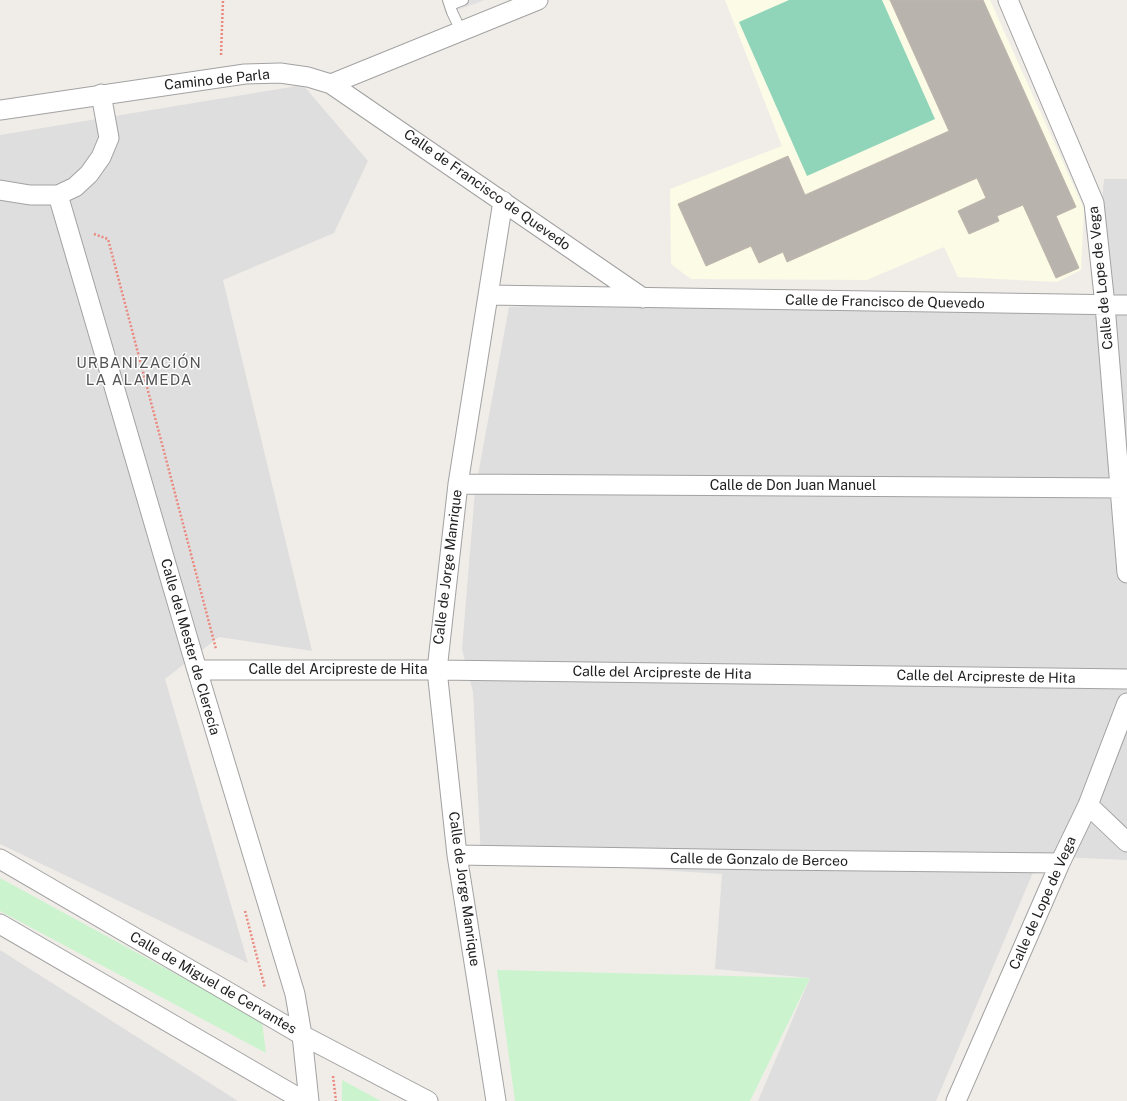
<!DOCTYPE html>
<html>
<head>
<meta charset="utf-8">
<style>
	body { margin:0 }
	canvas { display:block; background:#f0ede8 }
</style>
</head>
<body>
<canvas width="1127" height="1101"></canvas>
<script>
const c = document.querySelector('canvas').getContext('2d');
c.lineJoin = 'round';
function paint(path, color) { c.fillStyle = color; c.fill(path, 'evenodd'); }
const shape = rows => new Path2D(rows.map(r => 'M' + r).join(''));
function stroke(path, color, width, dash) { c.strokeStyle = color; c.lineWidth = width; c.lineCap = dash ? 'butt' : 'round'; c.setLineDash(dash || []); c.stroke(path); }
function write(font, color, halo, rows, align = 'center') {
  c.font = font + ' "Public Sans",sans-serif'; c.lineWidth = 3; c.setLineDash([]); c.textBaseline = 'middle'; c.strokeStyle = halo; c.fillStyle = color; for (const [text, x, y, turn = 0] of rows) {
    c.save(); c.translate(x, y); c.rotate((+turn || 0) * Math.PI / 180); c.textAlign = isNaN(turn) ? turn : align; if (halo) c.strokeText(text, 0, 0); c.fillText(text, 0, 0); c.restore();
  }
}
const residential = shape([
	[303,85,368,161,334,233,223,280,312,651,219,637,165,679,248,963,0,844,0,135],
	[1104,179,1127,179,1127,860,1040,856,936,1101,758,1101,810,978,715,969,722,874,481,859,473,692,462,649,475,491,509,307,640,300,1093,296],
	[0,950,238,1101,0,1101]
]);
const education = shape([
	[725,0,990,0,1084,209,1081,270,1057,282,958,277,944,247,867,280,691,279,671,264,670,189,782,146]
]);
const park = shape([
	[0,878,262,1021,266,1053,0,911],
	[497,970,810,978,750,1101,515,1101],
	[342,1080,381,1101,342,1101]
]);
const pitch = shape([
	[789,0,882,0,935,119,807,176,739,22]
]);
const parking = shape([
	[442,0,485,0,447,14]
]);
const building = shape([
	[890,0,983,0,1076,207,1056,216,1079,268,1056,278,1023,205,997,216,999,221,969,234,958,211,986,198,977,178,787,262,783,252,759,263,751,246,706,266,678,204,788,156,805,195,949,131,890,0]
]);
const path = shape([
	[221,55,223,0],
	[94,234,108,239,216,649],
	[245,911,265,988],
	[333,1076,336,1101]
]);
const lane = shape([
	[448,0,452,12,461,31],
	[450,5,463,0]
]);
const street = shape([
	[1008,0,1094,203,1105,305,1127,573],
	[331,84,643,298],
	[0,110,245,74,280,73,308,77,331,84,538,0],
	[0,190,30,195,58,195,75,187,89,174,101,157,109,138,101,94],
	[58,195,197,670,295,994,302,1035,309,1101],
	[488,295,1127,305],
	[458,484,1127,488],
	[197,670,437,670,1127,679],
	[1088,805,1127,842],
	[457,855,768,860,1060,863],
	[0,859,302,1035,428,1101],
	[0,924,304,1101],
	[496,1101,457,855,437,670,458,484,503,201],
	[956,1101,1060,863,1088,805,1127,703]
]);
const streetNames = [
	["Camino de Parla",217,80,-6],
	["Calle de Francisco de Quevedo",487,190,35],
	["Calle de Lope de Vega",1101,278,-96],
	["Calle de Francisco de Quevedo",885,302,1],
	["Calle de Don Juan Manuel",793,486],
	["Calle de Jorge Manrique",448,567,-83],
	["Calle del Mester de Clerecía",190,647,74],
	["Calle del Arcipreste de Hita",338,670],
	["Calle del Arcipreste de Hita",662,673,1],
	["Calle del Arcipreste de Hita",986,677,1],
	["Calle de Gonzalo de Berceo",759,860,1],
	["Calle de Jorge Manrique",464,889,82],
	["Calle de Lope de Vega",1043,903,-66],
	["Calle de Miguel de Cervantes",213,983,30]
];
const neighbourhoodNames = [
	["URBANIZACIÓN",139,363],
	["LA ALAMEDA",139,380]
];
paint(residential, '#dfdede');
paint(education, '#fcfbe6');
paint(park, '#cbf4ce');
paint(pitch, '#90d5ba');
paint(parking, '#e1e1e1');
paint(building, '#b9b3ae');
stroke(building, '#c0b5ac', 1);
stroke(lane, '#a2a2a2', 12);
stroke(street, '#a2a2a2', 21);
stroke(path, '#ea897f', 2.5, [2, 2]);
stroke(lane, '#fff', 10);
stroke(street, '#fff', 19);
write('14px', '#212121', '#fff', streetNames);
c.letterSpacing = '1px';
write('15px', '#545454', '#fff', neighbourhoodNames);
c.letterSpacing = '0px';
</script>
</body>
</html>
